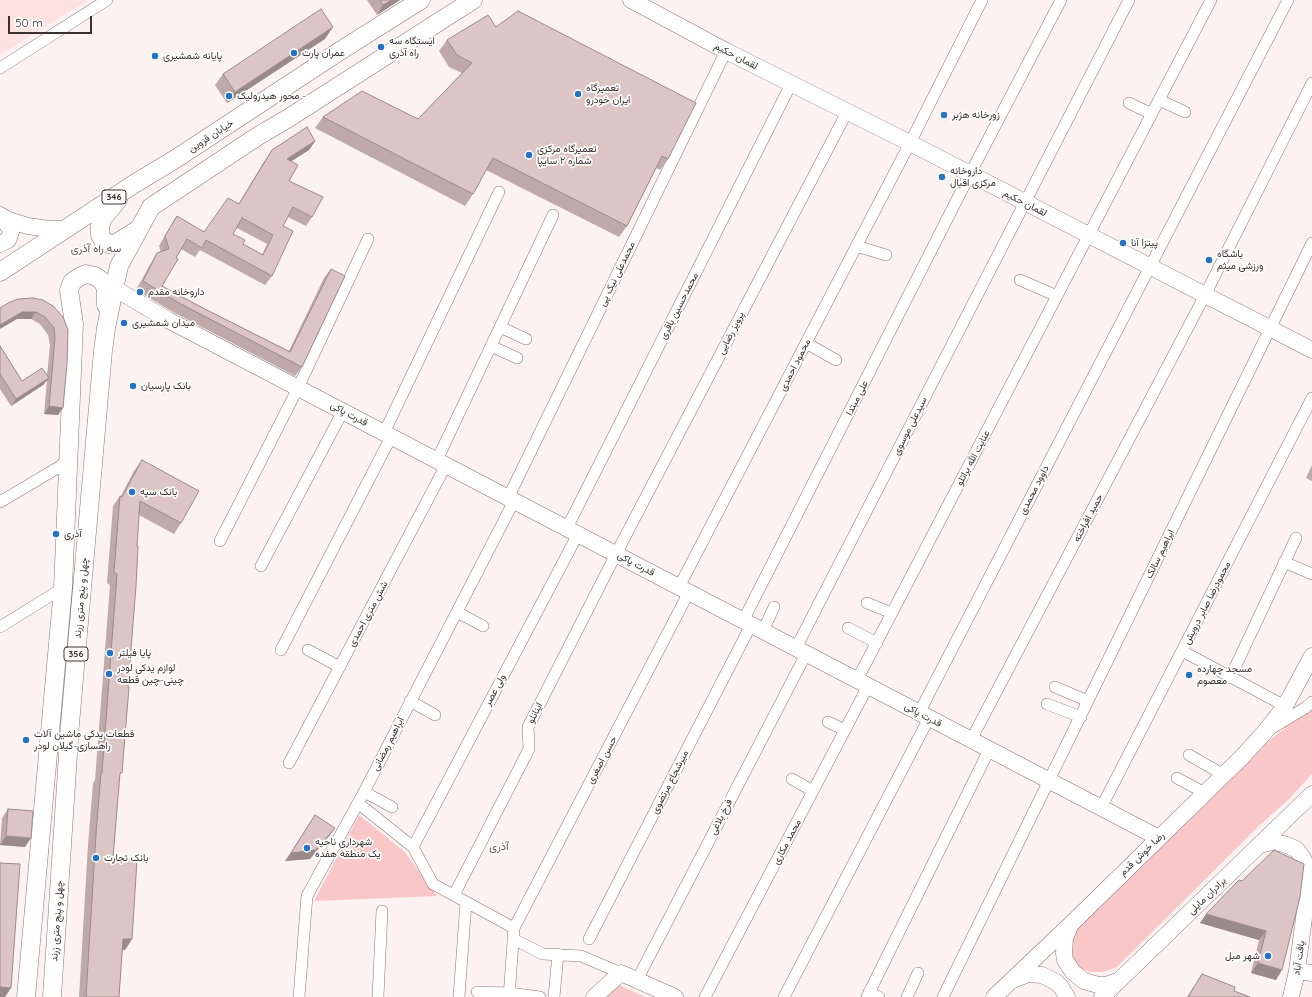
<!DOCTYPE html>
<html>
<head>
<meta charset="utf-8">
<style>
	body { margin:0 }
	#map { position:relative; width:1312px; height:997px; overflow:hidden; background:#fdf2f2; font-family:Quicksand,sans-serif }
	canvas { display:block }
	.scale { position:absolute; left:8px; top:16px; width:84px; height:18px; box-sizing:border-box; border:2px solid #3a3030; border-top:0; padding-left:5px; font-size:12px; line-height:14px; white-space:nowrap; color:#3a3030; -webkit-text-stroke:3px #fff; paint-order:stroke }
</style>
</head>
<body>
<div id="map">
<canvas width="1312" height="997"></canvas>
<div class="scale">50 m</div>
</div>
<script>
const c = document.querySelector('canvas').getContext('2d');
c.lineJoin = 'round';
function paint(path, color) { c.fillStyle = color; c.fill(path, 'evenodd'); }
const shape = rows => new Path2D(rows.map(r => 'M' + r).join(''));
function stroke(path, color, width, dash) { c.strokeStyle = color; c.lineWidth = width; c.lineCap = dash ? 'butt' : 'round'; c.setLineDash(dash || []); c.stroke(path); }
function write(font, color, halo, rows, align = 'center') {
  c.font = font + ' Quicksand,Vazirmatn,sans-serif'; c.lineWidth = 3.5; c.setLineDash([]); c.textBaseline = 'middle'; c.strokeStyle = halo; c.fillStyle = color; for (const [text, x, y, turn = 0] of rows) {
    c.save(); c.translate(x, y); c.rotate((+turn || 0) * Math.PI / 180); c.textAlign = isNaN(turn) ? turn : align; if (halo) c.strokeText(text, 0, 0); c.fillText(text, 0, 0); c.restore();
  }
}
const built = shape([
	[0,0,88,0,0,55]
]);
const green = shape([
	[1312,707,1312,774,1288,800,1261,824,1117,967,1103,972,1091,972,1081,969,1077,965,1072,959,1069,943,1080,922,1271,739],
	[359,815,405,852,437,896,314,901],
	[615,983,645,997,599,997]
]);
const street = shape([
	[0,68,107,0],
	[1159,100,1185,112],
	[1129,103,1152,114],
	[856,246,886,255],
	[1020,280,1057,296],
	[500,327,526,339],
	[806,343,836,360],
	[491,346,517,358],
	[384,433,499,192],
	[437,460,553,215],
	[508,498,726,51],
	[0,502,59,467,68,459],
	[567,528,791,84],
	[220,541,298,388,368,239],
	[1284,562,1312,574],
	[261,566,343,411],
	[679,587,910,143,982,0],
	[867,603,892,613],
	[457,612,483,626],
	[743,621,970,174,1061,0],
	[0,627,63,588],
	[848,628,877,643],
	[763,631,774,607],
	[796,648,1129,0],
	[281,650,391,437],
	[308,650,340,667],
	[1182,651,1285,706],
	[1230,678,1296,538],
	[857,680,1211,0],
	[1055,687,1088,701],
	[410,701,435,715],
	[1047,704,1081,717],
	[919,713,1288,0],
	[828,722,845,730],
	[1272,728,1305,708,1312,702],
	[971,740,1205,295,1312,83],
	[1189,755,1224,775],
	[289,763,446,465],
	[1177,778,1205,793],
	[792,779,813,791],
	[364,792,392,807],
	[358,803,413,847,433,884,514,928],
	[1101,808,1312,398],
	[413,847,578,534],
	[454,895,529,749,528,727,616,554,847,112],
	[513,939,543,954,581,956,621,973],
	[589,939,751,625],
	[637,980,806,654],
	[477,992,509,993,540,997],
	[869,992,879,997],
	[299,997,307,896,364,792,514,501],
	[378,997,382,911],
	[459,997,466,902],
	[509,997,514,928,689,592],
	[554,997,558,954],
	[705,997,868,686],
	[784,997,929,718],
	[867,997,989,750],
	[907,997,918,973],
	[943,997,1312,243]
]);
const secondary = shape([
	[631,0,726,51,910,143,1312,350],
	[0,215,8,220,28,226,49,229,65,229],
	[0,216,9,227,11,232,8,240,0,244],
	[114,288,168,320,1159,838],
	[1259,845,1273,842,1284,844,1296,849,1303,858,1307,868,1307,895,1297,971,1291,997],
	[1070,926,1065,938,1064,953,1065,960,1073,972,1084,981,1098,985,1106,985,1120,980],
	[1297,971,1312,973],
	[1013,980,1028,974,1042,975,1056,982,1061,987,1067,997],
	[594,997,621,973,675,997],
	[994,997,1070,925,1241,758,1264,733,1285,706,1312,656],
	[1102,997,1312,794]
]);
const primary = shape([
	[118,200,103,218,100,226,100,235,103,240,109,244,115,244,137,230],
	[0,272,134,184,177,158,343,49,421,0],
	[26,997,63,588,74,324,69,290,72,282,79,277,86,274,95,276,102,281,106,288,106,305],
	[52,997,70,724,103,351,106,328,119,266,151,207,258,136,287,119,473,0]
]);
const wall = shape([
	[367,0,400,0,377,15],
	[496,27,668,159,660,170,656,168,627,226,619,237,486,170,473,194,465,206,315,128,323,117,418,119,462,73,449,67,439,51,447,40],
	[325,39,227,103,215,85,223,74],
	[315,141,309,150,291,161,289,181,312,217,306,226,288,217,283,226,272,276,265,285,200,250,195,257,181,249,162,286,201,307,289,351,324,278,331,269,302,367,295,376,173,312,136,290,151,263,157,253,161,252,159,246,171,225,177,216,204,232,239,203,265,160,272,150],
	[237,228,267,244,262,255,243,244,233,234],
	[18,299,68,330,63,408,58,415,44,414,47,380,43,385,11,406,0,389,0,346,22,381,47,376,50,345,48,335,40,324,31,319,17,319],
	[142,460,181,523,174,534,139,515,113,858,132,939,125,950,122,950,119,997,79,997,88,845,93,783,95,780,110,585,107,583,113,506,120,496,121,496,134,471],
	[1312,465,1312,481,1306,478],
	[8,809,25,847,0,845,2,818],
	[315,815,335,828,329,836,310,859,285,861],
	[1274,850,1276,980,1251,973,1259,940,1200,923],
	[1202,974,1234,991,1250,997,1187,997]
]);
const shadedWall = shape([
	[392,0,400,0,377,15,383,5],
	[333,27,325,39,227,103,235,92],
	[315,141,309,150,281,168,287,159],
	[22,312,36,312,31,319,17,319,0,329,0,325],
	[49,378,43,385,11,406,16,399],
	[49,406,63,408,58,415,44,414],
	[335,828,329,836,310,859,285,861,291,853],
	[6,836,31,838,25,847,0,845],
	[1206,914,1266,931,1259,940,1200,923],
	[123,939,132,939,125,950,116,949],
	[1258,963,1282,970,1276,980,1251,973],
	[0,987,11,988,5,997,0,997]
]);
const building = shape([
	[380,0,392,0,383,5,380,0],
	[321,9,333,27,235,92,223,74,321,9],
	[518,11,696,103,668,159,662,156,627,226,493,158,473,194,323,117,362,91,418,119,472,63,457,55,447,40,488,15,496,27,518,11],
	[307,127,315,141,287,159,298,165,289,181,323,197,312,217,293,207,283,226,293,231,272,276,206,240,202,248,187,239,176,258,178,259,162,286,201,307,290,352,331,269,345,276,302,367,179,303,143,281,157,253,169,249,165,236,177,216,204,232,228,198,239,204,272,150,307,127],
	[242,218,273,235,263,255,243,244,245,240,233,234,242,218],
	[33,298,43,300,53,306,63,317,68,330,67,364,63,408,49,406,55,338,54,328,45,317,36,312,22,312,0,325,0,308,10,302,18,299,33,298],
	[0,346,22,381,42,368,49,378,16,399,0,374,0,346],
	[142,460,199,491,181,523,140,501,137,546,138,546,136,586,128,687,129,687,122,773,120,773,113,858,137,860,132,939,123,939,119,997,86,997,96,834,101,773,102,773,117,574,114,572,120,496,122,497,142,460],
	[8,809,33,811,31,838,6,836,8,809],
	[315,815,335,828,316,850,291,853,315,815],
	[1274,850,1304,864,1300,897,1282,970,1258,963,1266,931,1206,914,1239,880,1242,881,1274,850],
	[0,863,20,864,11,988,0,987,0,863],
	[1202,974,1235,987,1234,991,1250,997,1188,997,1202,974]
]);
const markers = [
	[381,47,4,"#2773c3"],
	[294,53,4,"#2773c3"],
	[155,56,4,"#2773c3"],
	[578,94,4,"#2773c3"],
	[229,96,4,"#2773c3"],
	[944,115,4,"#2773c3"],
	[529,155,4,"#2773c3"],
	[942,177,4,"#2773c3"],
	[1123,243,4,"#2773c3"],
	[1209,260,4,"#2773c3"],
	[140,292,4,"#2773c3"],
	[124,323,4,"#2773c3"],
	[133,386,4,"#2773c3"],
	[132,492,4,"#2773c3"],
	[56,534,4,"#2773c3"],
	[110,653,4,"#2773c3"],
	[109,674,4,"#2773c3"],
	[1189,675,4,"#2773c3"],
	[26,740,4,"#2773c3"],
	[307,848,4,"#2773c3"],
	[96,858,4,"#2773c3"],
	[1268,956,4,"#2773c3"]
];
const shields = [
	[114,197,24],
	[76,654,24]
];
const shieldNames = [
	["346",114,197],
	["356",76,654]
];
const poiNames = [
	["ایستگاه سه",389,41],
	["راه آذری",389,53],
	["عمران پارت",302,53],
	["پایانه شمشیری",163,56],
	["تعمیرگاه",586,88],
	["ایران خودرو",586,100],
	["محور هیدرولیک -",237,96],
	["زورخانه هژبر",952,115],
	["تعمیرگاه مرکزی",537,149],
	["شماره ۲ سایپا",537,161],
	["داروخانه",950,171],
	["مرکزی اقبال",950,183],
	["پیتزا آنا",1131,243],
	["باشگاه",1217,254],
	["ورزشی میثم",1217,266],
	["داروخانه مقدم",148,292],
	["میدان شمشیری",132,323],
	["بانک پارسیان",141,386],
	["بانک سپه",140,492],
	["آذری",64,534],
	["پایا فیلتر",118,653],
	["لوازم یدکی لودر",117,668],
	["چینی-چین قطعه",117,680],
	["مسجد چهارده",1197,669],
	["معصوم",1197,681],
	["قطعات یدکی ماشین آلات",34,734],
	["راهسازی-گیلان لودر",34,746],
	["شهرداری ناحیه",315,842],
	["یک منطقه هفده",315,854],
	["بانک تجارت",104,858],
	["شهر مبل",1260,956,"right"]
];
const streetNames = [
	["لقمان حکیم",736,56,27],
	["خیابان قزوین",211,136,-33],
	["لقمان حکیم",1025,203,27],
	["محمدعلی نیک پی",617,274,-64],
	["محمدحسین باقری",679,306,-63],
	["پرویز رضایی",731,333,-63],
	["محمود احمدی",795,365,-63],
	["علی مبتدا",857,398,-63],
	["قدرت پاکی",349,414,28],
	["سیدعلی موسوی",910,426,-63],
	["عنایت الله براتلو",973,458,-62],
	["داوود محمدی",1034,490,-63],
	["حمید افراخته",1088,518,-62],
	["ابراهیم سالک",1160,554,-64],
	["قدرت پاکی",636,564,28],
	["چهل و پنج متری زرند",81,598,-85],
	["محمودرضا صابر درویش",1207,603,-63],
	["شش متری احمدی",368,614,-62],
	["ولی عصر",495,690,-62],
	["اینانلو",535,713,-63],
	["قدرت پاکی",923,715,28],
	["ابراهیم رمضانی",388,744,-63],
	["حسن اصغری",602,760,-62],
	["میرشجاع مرتضوی",670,782,-63],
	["فرخ بلاغی",721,817,-63],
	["محمد مکاری",787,842,-62],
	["رضا خوش قدم",1142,854,-44],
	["برادران مایلی",1207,896,-44],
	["چهل و پنج متری زرند",57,921,-86],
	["یافت آباد",1299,958,-81]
];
const neighbourhoodNames = [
	["سه راه آذری",96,249],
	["آذری",499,847]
];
paint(built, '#fee2e2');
paint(green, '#fac7c8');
stroke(street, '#8b7475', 12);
stroke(secondary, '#8b7475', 17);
stroke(primary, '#8b7475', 19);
stroke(street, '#fff', 11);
stroke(secondary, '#fff', 16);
stroke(primary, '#fff', 18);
paint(wall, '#bfa9a9');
paint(shadedWall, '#9b8a8a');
paint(building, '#dec5c5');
stroke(building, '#9b8a8a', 1);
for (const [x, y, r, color] of markers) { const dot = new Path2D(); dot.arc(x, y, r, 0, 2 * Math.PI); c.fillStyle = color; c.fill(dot); stroke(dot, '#fff', 1.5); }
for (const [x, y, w] of shields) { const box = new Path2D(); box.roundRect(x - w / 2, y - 7, w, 14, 3); c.fillStyle = '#fff'; c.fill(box); stroke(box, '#3a3030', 1); }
write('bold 9px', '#3a3030', null, shieldNames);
write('10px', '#3a3030', '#fff', poiNames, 'left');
write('10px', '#3a3030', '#fff', streetNames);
write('11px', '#654f50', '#fff', neighbourhoodNames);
</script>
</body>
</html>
